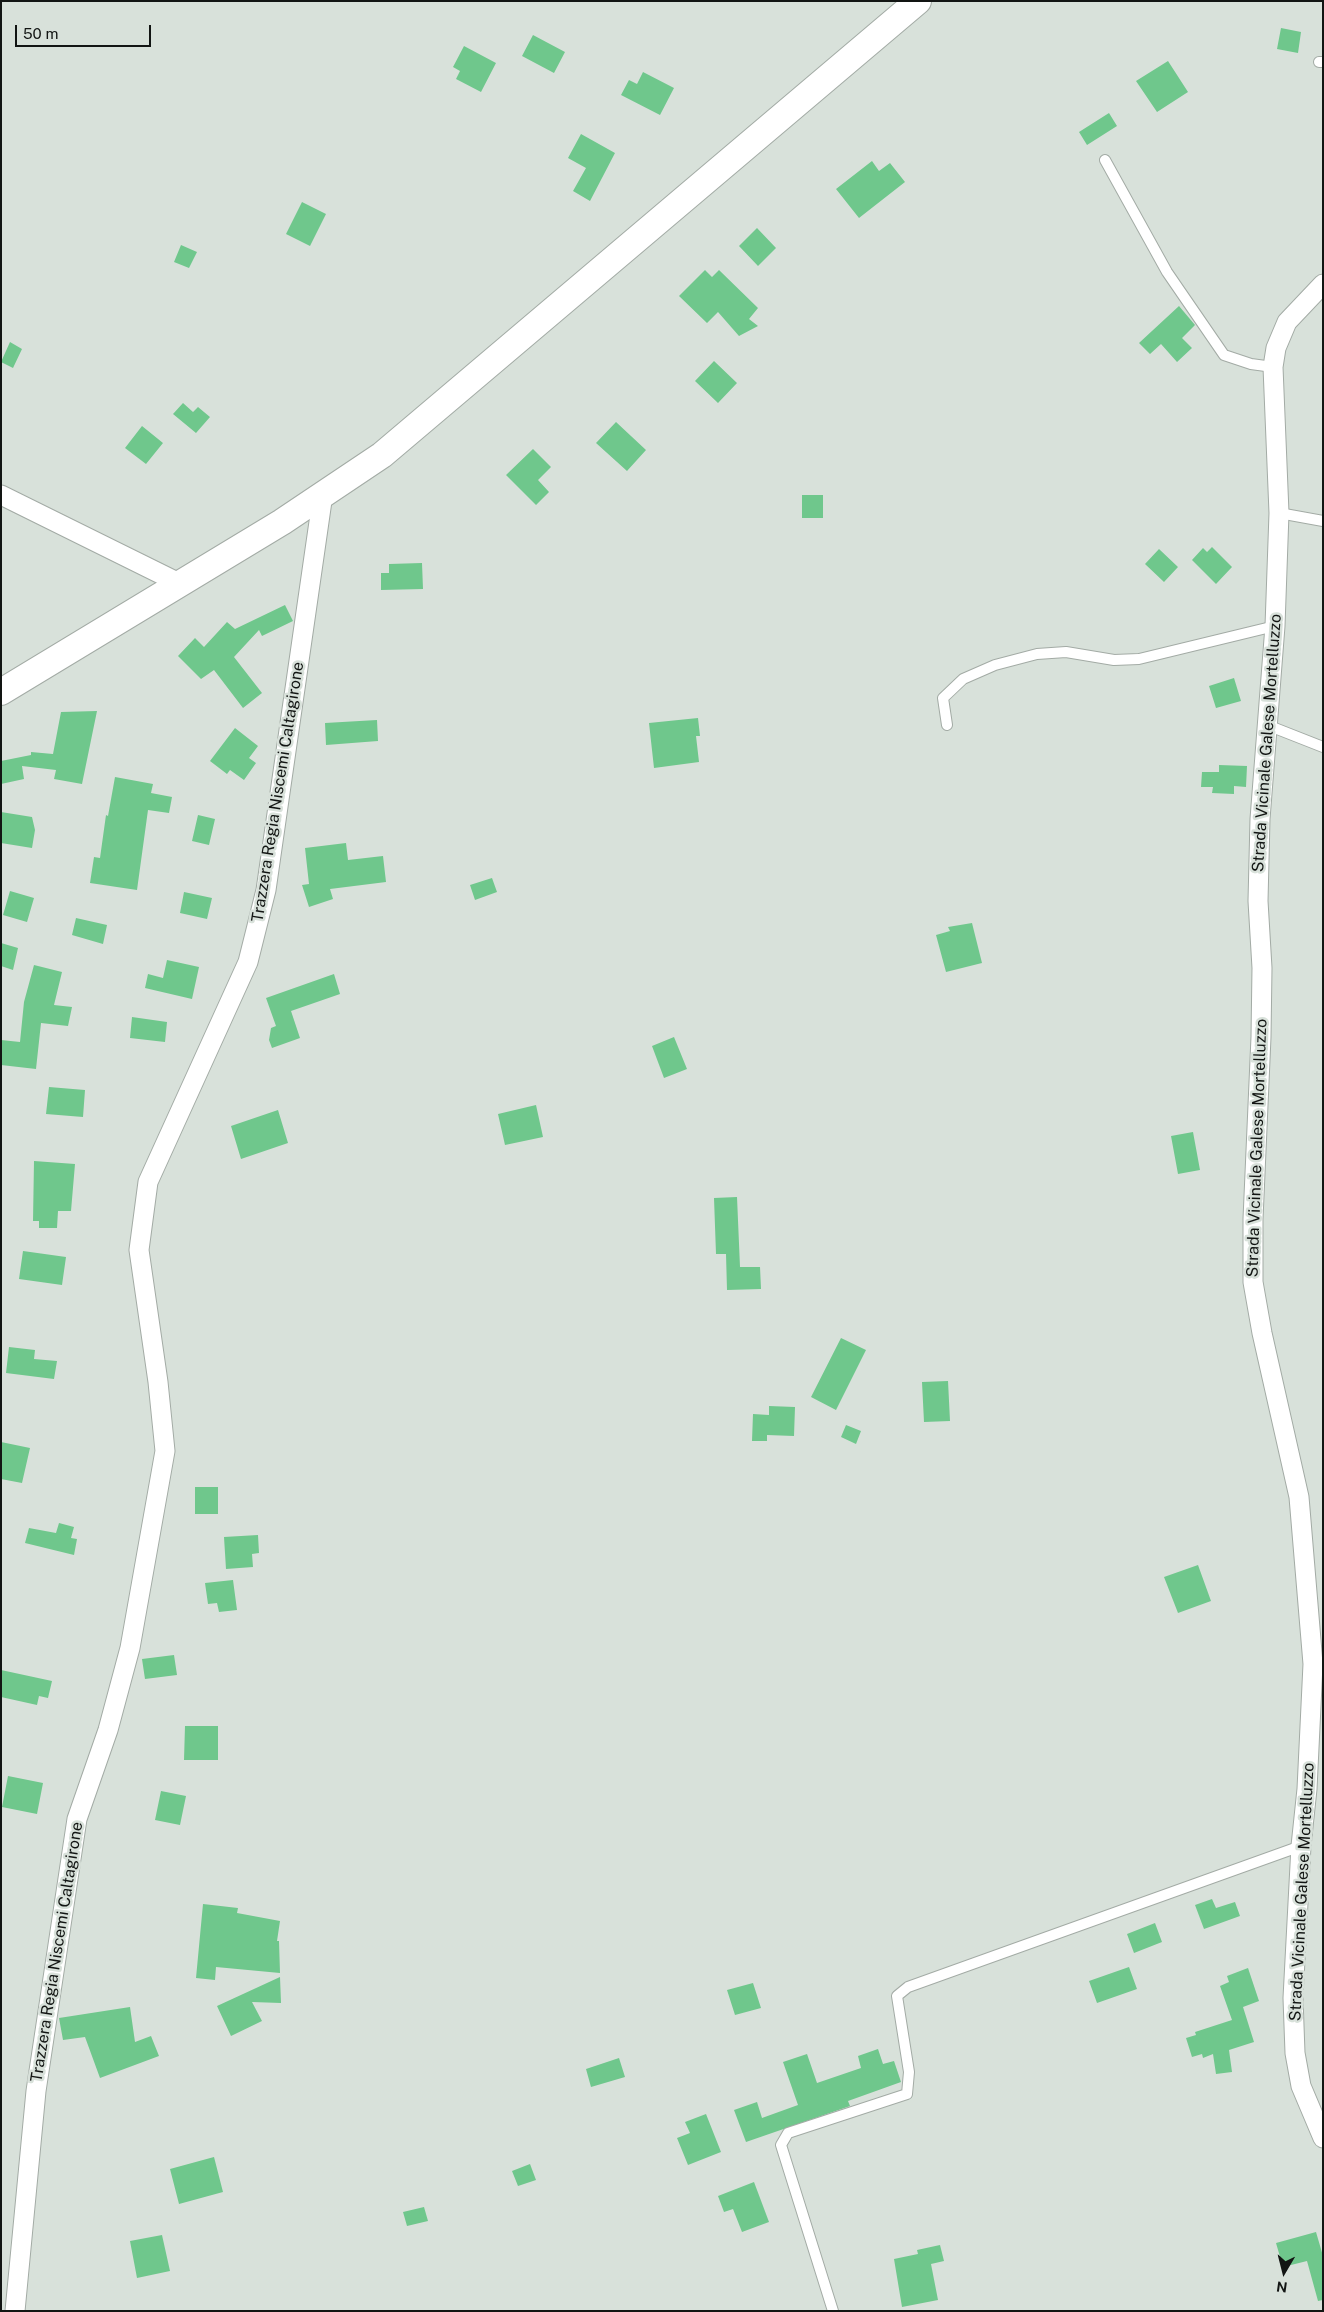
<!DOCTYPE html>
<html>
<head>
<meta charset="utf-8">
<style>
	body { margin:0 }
	#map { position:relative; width:1324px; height:2312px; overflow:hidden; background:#d8e1da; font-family:"Public Sans",sans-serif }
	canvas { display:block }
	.frame { position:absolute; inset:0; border:2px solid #121513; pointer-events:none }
	.north { position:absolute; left:1259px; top:2247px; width:50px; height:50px; -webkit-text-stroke:4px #d8e1da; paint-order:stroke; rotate:188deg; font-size:14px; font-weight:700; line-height:20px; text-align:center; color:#121513 }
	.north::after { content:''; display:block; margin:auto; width:18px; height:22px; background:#121513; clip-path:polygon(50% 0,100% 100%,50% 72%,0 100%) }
	.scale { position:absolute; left:15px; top:25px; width:136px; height:22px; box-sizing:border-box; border:2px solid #121513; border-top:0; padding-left:6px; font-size:15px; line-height:18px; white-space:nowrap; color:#121513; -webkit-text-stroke:4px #d8e1da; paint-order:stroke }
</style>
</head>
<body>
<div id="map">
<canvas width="1324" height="2312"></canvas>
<div class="frame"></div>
<div class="north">N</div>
<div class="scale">50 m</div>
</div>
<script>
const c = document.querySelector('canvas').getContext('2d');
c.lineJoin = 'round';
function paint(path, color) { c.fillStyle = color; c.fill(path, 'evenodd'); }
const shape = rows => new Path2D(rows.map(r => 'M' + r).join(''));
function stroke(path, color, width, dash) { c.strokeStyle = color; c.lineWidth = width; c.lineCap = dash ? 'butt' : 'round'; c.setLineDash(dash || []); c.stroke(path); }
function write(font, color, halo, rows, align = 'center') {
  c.font = font + ' "Public Sans",sans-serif'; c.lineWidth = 5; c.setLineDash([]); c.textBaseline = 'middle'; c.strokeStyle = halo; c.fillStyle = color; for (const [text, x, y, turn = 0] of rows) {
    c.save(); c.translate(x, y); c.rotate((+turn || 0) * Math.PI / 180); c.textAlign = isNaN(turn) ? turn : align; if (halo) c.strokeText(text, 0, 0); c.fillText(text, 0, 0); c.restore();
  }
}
const building = shape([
	[1281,28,1301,32,1298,53,1277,49],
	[533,35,565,52,554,73,522,56],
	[464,46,496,63,481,92,456,79,460,71,453,67],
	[1168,61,1188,92,1157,112,1136,81],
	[643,72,674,88,660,115,621,95,629,80,637,84],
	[1109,113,1117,126,1087,145,1079,132],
	[581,134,615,153,590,201,573,191,586,168,568,158],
	[872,161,879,171,890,163,905,182,859,218,836,189],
	[302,202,326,214,310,246,286,234],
	[757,228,776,248,758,266,739,246],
	[181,245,197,252,189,268,174,262],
	[705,270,712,277,719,270,758,308,749,319,758,326,739,336,718,312,707,323,679,296],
	[1179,306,1195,325,1182,338,1192,348,1177,362,1161,344,1150,354,1139,343],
	[10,342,22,349,13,368,1,362],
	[714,361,737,383,718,403,695,381],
	[183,403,193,412,198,407,210,417,196,433,173,414],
	[616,422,646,450,627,471,596,443],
	[142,426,163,443,146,464,125,448],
	[533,449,551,467,538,480,549,492,536,505,506,475],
	[802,495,823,495,823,518,802,518],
	[1212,547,1232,567,1216,584,1192,560,1203,548,1207,552],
	[1159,549,1178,567,1164,582,1145,564],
	[422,563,423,589,381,590,381,573,389,573,389,564],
	[285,605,293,621,262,636,259,630,234,657,262,693,243,708,214,670,201,679,178,656,195,638,204,647,227,622,235,629],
	[1234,678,1241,701,1216,708,1209,686],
	[97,711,82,784,54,779,56,770,22,766,24,779,1,784,1,761,31,755,31,752,53,754,61,712],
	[698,718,700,736,696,736,699,762,654,768,649,723],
	[377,720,378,741,326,745,325,723],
	[235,728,258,746,249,758,256,763,244,780,230,770,227,774,210,761],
	[1219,765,1247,766,1246,787,1234,786,1234,794,1212,793,1213,787,1201,787,1202,772,1219,772],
	[115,777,153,784,151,793,172,797,169,813,148,810,137,890,90,883,94,857,100,858,106,815,108,816],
	[1,812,32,817,35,830,32,848,1,843],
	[198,815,215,819,209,845,192,841],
	[346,843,348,860,383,856,386,882,330,889,333,899,309,907,302,885,309,884,305,848],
	[492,878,497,892,475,900,470,885],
	[10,891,34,898,27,922,3,915],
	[184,892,212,898,207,919,180,913],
	[76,918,107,925,103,944,72,935],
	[972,923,982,963,946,972,936,935,950,931,948,927],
	[1,943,18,948,13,970,1,966],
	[167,960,199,967,192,999,145,988,148,974,163,978],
	[34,965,62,972,54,1005,72,1007,68,1026,41,1023,36,1069,1,1065,1,1040,20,1042,24,1002],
	[334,974,340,994,291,1011,300,1038,272,1048,269,1040,271,1028,276,1026,266,998],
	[132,1017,167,1022,165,1042,130,1038],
	[674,1037,687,1069,664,1078,652,1046],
	[49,1087,85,1090,83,1117,46,1114],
	[536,1105,543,1137,505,1145,498,1114],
	[278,1110,288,1143,241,1159,231,1126],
	[1193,1132,1200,1170,1178,1174,1171,1136],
	[34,1161,75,1164,71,1211,58,1211,57,1228,39,1228,39,1221,33,1221],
	[737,1197,740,1267,760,1267,761,1289,727,1290,726,1254,716,1254,714,1198],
	[23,1251,66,1257,62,1285,19,1279],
	[841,1338,866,1350,836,1410,811,1397],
	[9,1347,35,1350,34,1359,57,1361,54,1379,6,1373],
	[948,1381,950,1421,924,1422,922,1382],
	[769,1406,795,1407,794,1436,767,1435,767,1441,752,1441,753,1414,769,1415],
	[846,1425,861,1431,856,1444,841,1437],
	[1,1442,30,1448,22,1483,1,1479],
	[195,1487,218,1487,218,1514,195,1514],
	[59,1523,74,1527,71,1538,77,1539,74,1555,25,1543,29,1528,56,1533],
	[258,1535,259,1553,252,1554,253,1567,226,1569,224,1537],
	[1198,1565,1211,1601,1178,1613,1164,1577],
	[233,1580,237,1610,219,1612,217,1603,208,1604,205,1583],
	[174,1655,177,1675,145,1679,142,1659],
	[1,1670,52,1681,48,1698,39,1696,37,1705,1,1697],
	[185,1726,218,1726,218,1760,184,1760],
	[8,1776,43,1783,37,1814,2,1807],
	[161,1791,186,1796,180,1825,155,1820],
	[1212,1899,1216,1908,1235,1902,1240,1916,1204,1929,1195,1905],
	[203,1904,238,1908,237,1913,280,1921,277,1941,279,1941,280,1973,216,1967,215,1980,196,1978],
	[1155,1923,1162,1942,1134,1953,1127,1934],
	[1129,1967,1137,1989,1097,2003,1089,1981],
	[1248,1968,1259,2001,1243,2007,1254,2042,1229,2050,1232,2072,1216,2074,1213,2054,1203,2058,1202,2054,1192,2057,1186,2038,1196,2035,1195,2032,1232,2020,1220,1986,1229,1982,1227,1976],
	[280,1977,281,2003,252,2002,262,2021,231,2036,217,2006],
	[753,1983,761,2008,735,2015,727,1990],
	[130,2007,135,2042,151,2036,159,2056,100,2078,85,2037,63,2040,59,2018],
	[878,2049,883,2064,894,2061,901,2082,848,2101,850,2106,746,2142,734,2110,757,2102,762,2118,798,2105,783,2062,807,2054,817,2083,861,2068,858,2056],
	[619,2058,625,2077,591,2087,586,2069],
	[706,2114,721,2152,688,2165,677,2138,690,2133,685,2122],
	[214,2157,223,2192,179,2204,170,2169],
	[530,2164,536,2180,518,2186,512,2171],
	[754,2182,769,2222,742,2232,733,2209,724,2212,718,2196],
	[424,2207,428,2221,407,2226,403,2212],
	[1316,2232,1323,2256,1323,2300,1318,2301,1307,2261,1283,2267,1276,2243],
	[162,2235,170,2271,137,2278,130,2241],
	[940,2245,944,2261,931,2264,938,2300,902,2307,894,2259,918,2254,917,2250]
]);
const service = shape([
	[1319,62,1323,62],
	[1105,160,1167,272,1224,355,1251,364,1273,367],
	[1279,513,1323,521],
	[947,725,943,698,963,679,995,665,1037,654,1066,652,1114,660,1139,659,1275,626],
	[1267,725,1323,747],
	[833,2311,781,2145,788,2133,907,2094,909,2072,897,1996,908,1987,1301,1846]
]);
const minor = shape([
	[1323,284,1287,322,1276,348,1273,367,1279,513,1275,626,1260,819,1258,901,1262,968,1261,1037,1253,1219,1253,1282,1262,1333,1299,1497,1313,1664,1307,1789,1301,1846,1293,1998,1295,2053,1301,2086,1323,2138],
	[1,495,181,584],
	[15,2311,36,2091,77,1819,108,1730,130,1648,165,1451,158,1382,139,1250,148,1182,248,962,266,890,323,494]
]);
const secondary = shape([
	[1,692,282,522,382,455,918,1]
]);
const streetNames = [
	["Strada Vicinale Galese Mortelluzzo",1267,743,-86],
	["Trazzera Regia Niscemi Caltagirone",278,792,-81],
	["Strada Vicinale Galese Mortelluzzo",1257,1148,-88],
	["Strada Vicinale Galese Mortelluzzo",1302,1892,-87],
	["Trazzera Regia Niscemi Caltagirone",57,1952,-81]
];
paint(building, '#6fc78c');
stroke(service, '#a3aba5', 12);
stroke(minor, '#a3aba5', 21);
stroke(secondary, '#a3aba5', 28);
stroke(service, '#fff', 10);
stroke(minor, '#fff', 19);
stroke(secondary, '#fff', 26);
write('16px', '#121513', '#d8e1da', streetNames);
</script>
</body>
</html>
